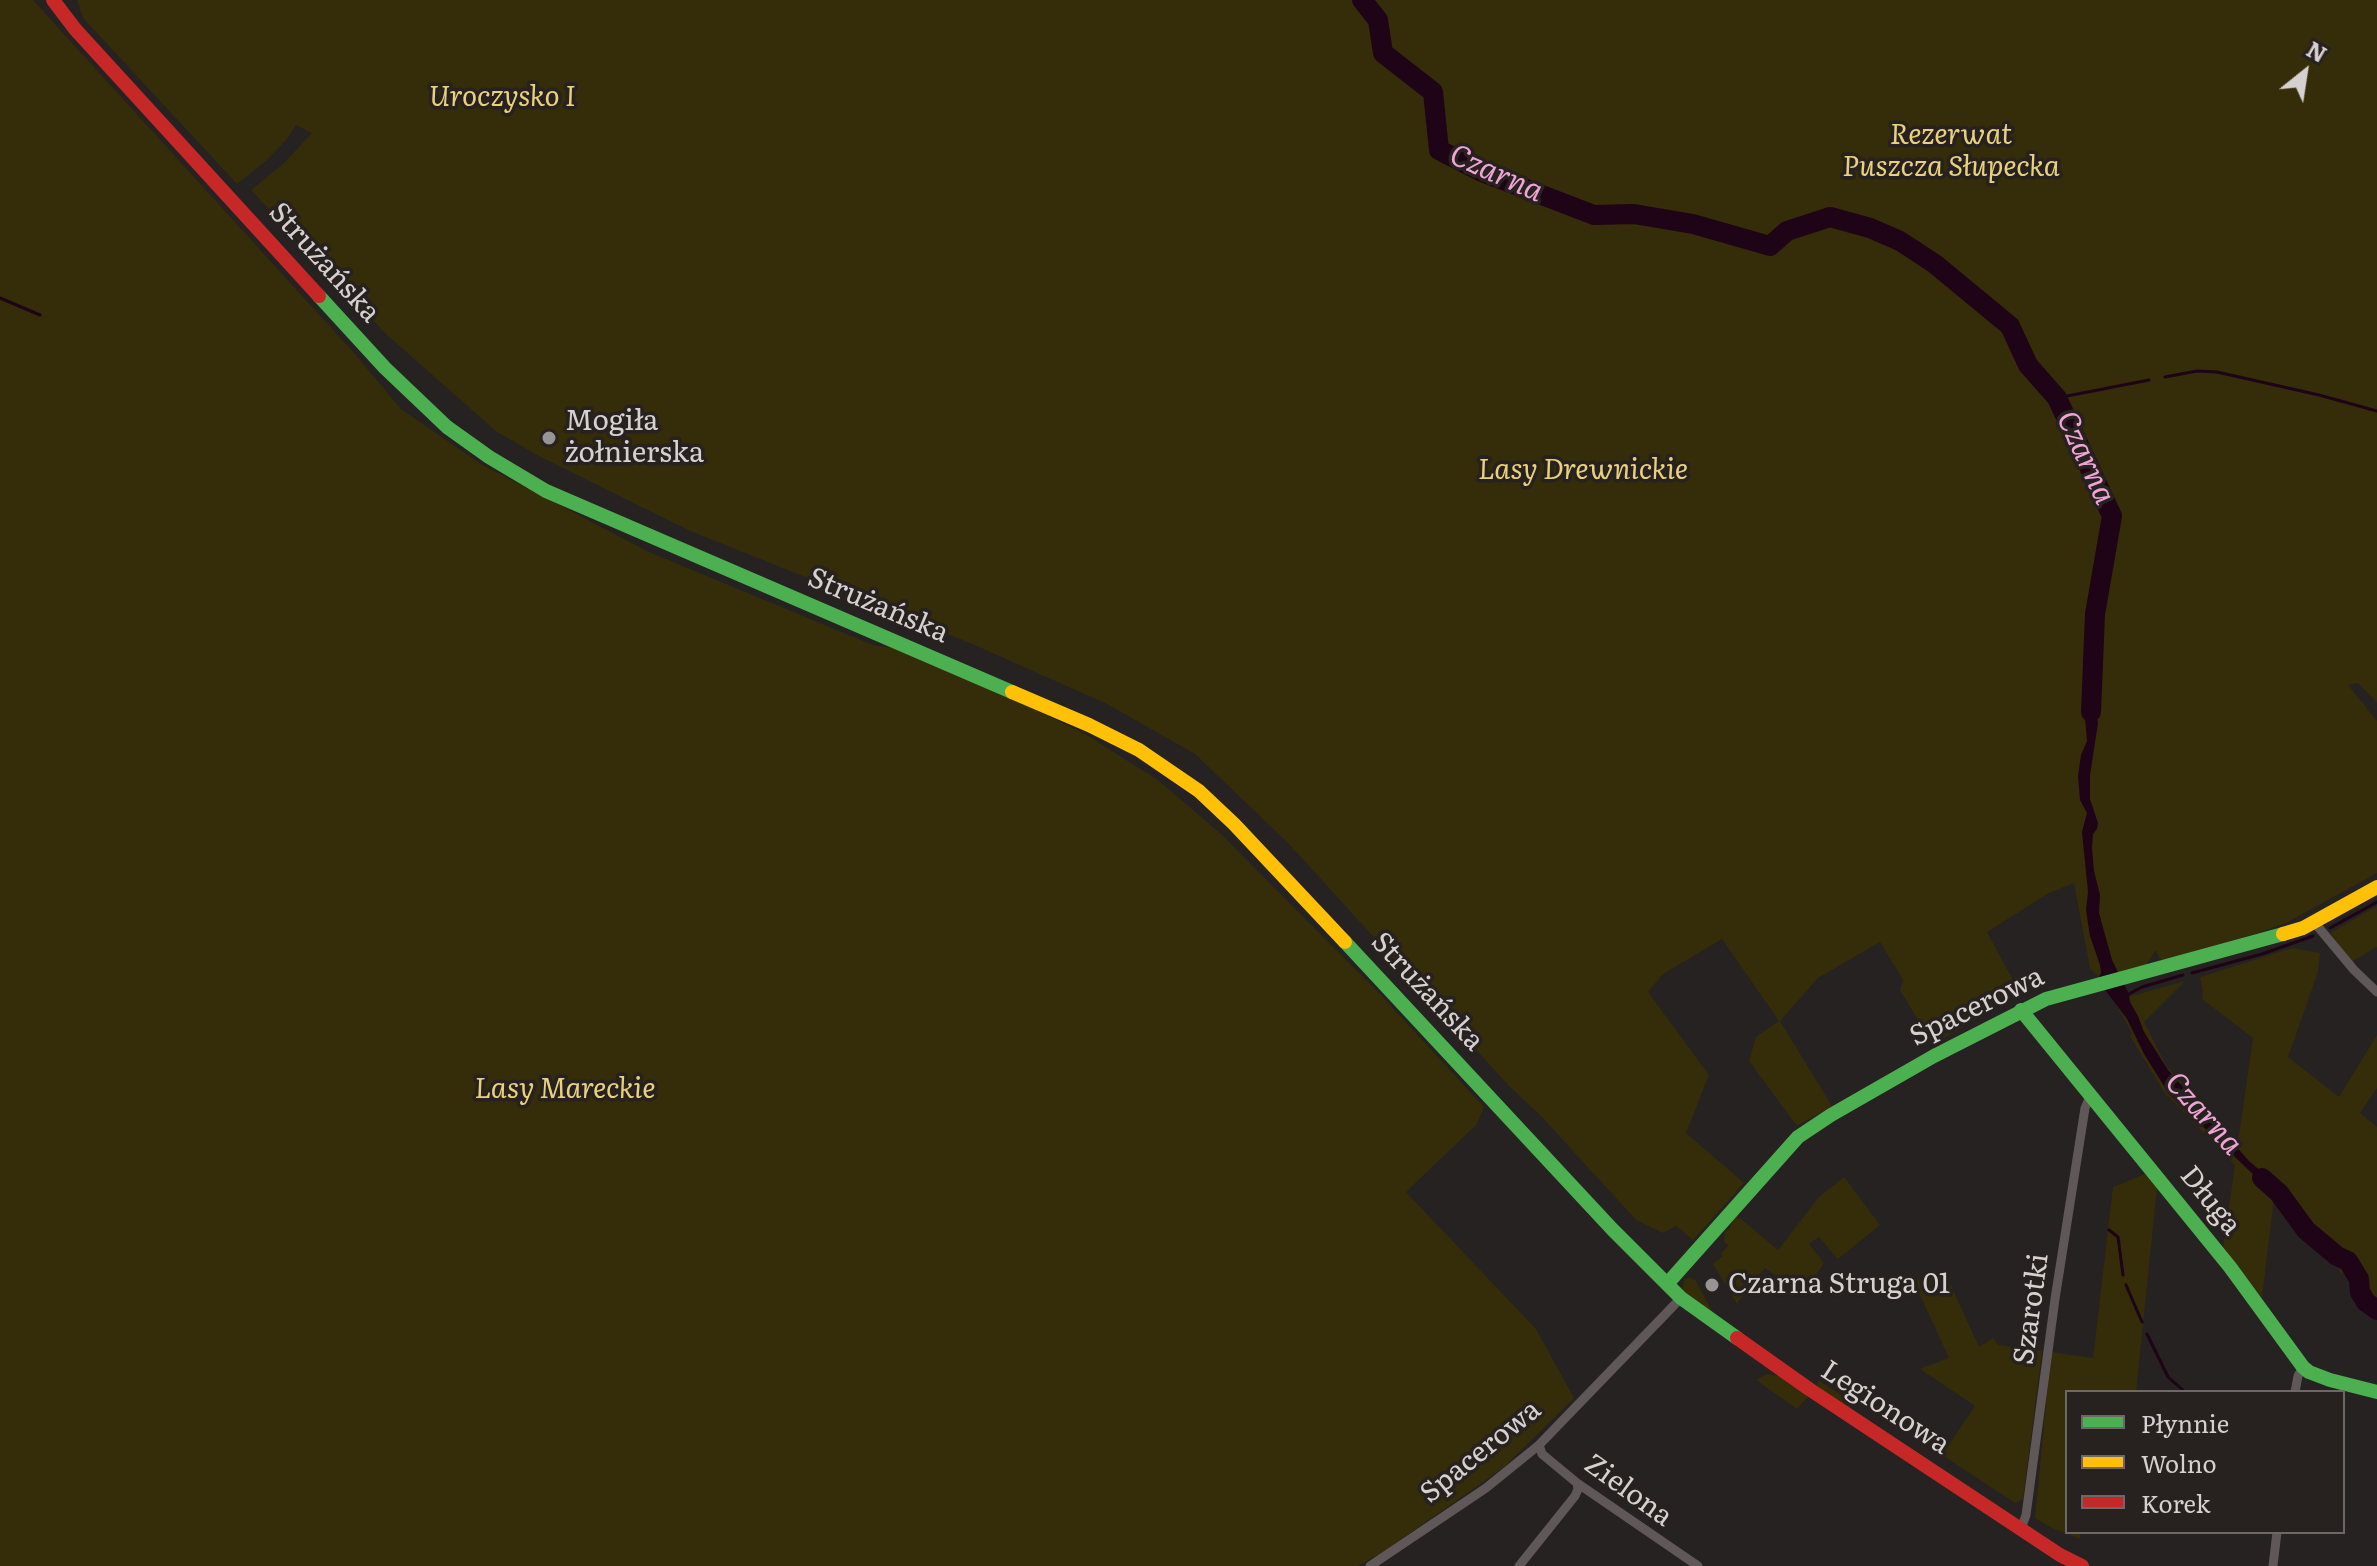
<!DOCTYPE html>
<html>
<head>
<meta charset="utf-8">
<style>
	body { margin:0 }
	#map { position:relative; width:2377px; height:1566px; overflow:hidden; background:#252221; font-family:Literata,serif }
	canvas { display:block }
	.legend { position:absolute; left:2065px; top:1390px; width:280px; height:144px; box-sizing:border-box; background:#27211f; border:2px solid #6d6766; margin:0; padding:10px 14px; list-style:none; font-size:24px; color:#d5d1d0 }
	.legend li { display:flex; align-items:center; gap:16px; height:40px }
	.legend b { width:40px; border:2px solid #6d6766 }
	.north { position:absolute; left:2265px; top:32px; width:80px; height:80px; -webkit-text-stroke:6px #27211f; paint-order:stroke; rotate:30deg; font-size:22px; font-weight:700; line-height:32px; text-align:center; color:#d5d1d0 }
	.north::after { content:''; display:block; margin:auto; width:28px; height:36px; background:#d5d1d0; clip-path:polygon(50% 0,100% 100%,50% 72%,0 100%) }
</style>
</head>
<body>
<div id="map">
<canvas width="2377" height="1566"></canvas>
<ul class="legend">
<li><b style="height:10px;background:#4caf50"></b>Płynnie</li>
<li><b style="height:10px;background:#ffc107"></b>Wolno</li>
<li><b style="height:10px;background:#c62828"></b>Korek</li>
</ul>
<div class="north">N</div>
</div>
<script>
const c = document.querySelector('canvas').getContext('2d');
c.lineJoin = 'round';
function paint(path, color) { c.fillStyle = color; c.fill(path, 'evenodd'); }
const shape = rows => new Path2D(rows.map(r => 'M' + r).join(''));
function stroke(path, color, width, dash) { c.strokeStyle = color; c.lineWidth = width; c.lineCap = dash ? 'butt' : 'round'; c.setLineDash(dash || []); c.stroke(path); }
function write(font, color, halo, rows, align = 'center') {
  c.font = font + ' Literata,serif'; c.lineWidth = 7; c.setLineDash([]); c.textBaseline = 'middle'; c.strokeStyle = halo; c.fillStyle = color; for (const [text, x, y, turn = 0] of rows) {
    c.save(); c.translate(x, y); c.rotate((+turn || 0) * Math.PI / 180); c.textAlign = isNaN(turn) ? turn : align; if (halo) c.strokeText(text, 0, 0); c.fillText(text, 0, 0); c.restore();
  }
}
const green = shape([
	[0,0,33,0,355,354,401,409,481,464,649,552,873,645,915,651,1087,735,1158,780,1221,834,1379,993,1484,1107,1477,1124,1406,1192,1536,1329,1574,1398,1503,1468,1380,1554,1357,1566,0,1566],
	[77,0,2377,0,2377,703,2358,683,2348,685,2377,721,2377,873,2286,923,2255,934,2163,960,2159,958,2156,950,2146,965,2099,977,2090,968,2074,883,2049,893,1987,932,2020,993,1933,1045,1900,990,1903,980,1880,942,1818,978,1780,1021,1832,1106,1797,1126,1749,1061,1756,1037,1779,1021,1722,939,1663,974,1648,992,1709,1075,1686,1133,1744,1183,1693,1240,1676,1226,1663,1233,1636,1220,1540,1115,1509,1086,1289,844,1195,754,1107,704,970,643,688,530,539,456,497,432,387,335,251,190,284,163,312,133,296,125,287,139,267,160,237,184,83,18],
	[2377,906,2377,947,2351,962,2330,933],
	[2292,948,2320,953,2318,972,2288,1057,2339,1097,2377,1035,2377,1088,2360,1113,2377,1127,2377,1315,2356,1298,2348,1277,2340,1272,2339,1266,2319,1254,2317,1248,2274,1198,2262,1298,2223,1248,2235,1165,2164,1092,2130,1036,2132,1033,2114,1001,2185,981,2144,1022,2167,1067,2238,1142,2253,1038,2202,999,2203,992,2200,977],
	[2145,1174,2157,1188,2136,1392,2067,1392,2067,1532,2081,1532,2080,1539,2050,1527,2035,1518,2051,1352,2093,1358,2113,1187],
	[1844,1177,1880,1225,1838,1259,1819,1237,1809,1244,1824,1263,1803,1295,1765,1268,1738,1302,1739,1307,1713,1264,1723,1256,1721,1254,1728,1245,1724,1241,1725,1232,1730,1228,1733,1220,1736,1217,1741,1219,1778,1250,1819,1197],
	[1690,1277,1696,1281,1713,1313,1686,1293,1682,1288,1685,1279],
	[1947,1277,1979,1347,1993,1338,1998,1345,2042,1351,2023,1499,2015,1503,1942,1455,1975,1406,1920,1369,1949,1358,1913,1280],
	[1767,1374,1780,1376,1808,1397,1797,1409,1756,1380],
	[1818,1380,1857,1405,1849,1408,1822,1390,1817,1385]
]);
const water = shape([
	[2090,685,2097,687,2098,690,2094,705,2098,723,2090,775,2090,799,2098,823,2097,829,2093,834,2092,848,2094,871,2100,895,2099,913,2112,960,2129,994,2130,1002,2138,1016,2144,1032,2168,1070,2249,1161,2284,1191,2280,1200,2169,1094,2144,1054,2127,1019,2106,991,2099,977,2101,973,2100,965,2090,936,2086,910,2088,892,2082,832,2087,813,2080,800,2078,776,2081,755,2087,741,2085,717]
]);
const stream = shape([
	[0,298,40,315],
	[2165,377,2197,371,2217,372,2319,395,2377,411],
	[2057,398,2149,380],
	[2330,928,2377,902],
	[2192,973,2262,954,2313,936],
	[2127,995,2142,987,2183,975],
	[2109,1230,2118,1237,2123,1275],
	[2126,1285,2142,1322],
	[2147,1334,2168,1377,2185,1392]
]);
const river = shape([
	[1362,0,1378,20,1383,53,1433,92,1439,150,1482,172,1594,215,1634,214,1693,224,1770,246,1787,231,1830,217,1870,228,1900,241,1935,264,2010,326,2028,365,2057,398,2112,516,2095,614,2091,712],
	[2262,1178,2279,1193,2306,1230,2337,1256,2348,1261,2359,1279,2360,1292,2366,1302,2377,1310]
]);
const street = shape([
	[2314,922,2354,970,2377,992],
	[2295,1392,2298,1376,2303,1367],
	[1539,1445,1542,1454,1577,1483,1698,1566],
	[2021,1529,2026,1515,2055,1299,2085,1108,2090,1097],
	[1370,1566,1486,1488,1539,1445,1681,1298],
	[1519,1566,1575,1496,1578,1489,1577,1483],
	[2273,1566,2277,1532]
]);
const fast = shape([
	[319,296,385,368,447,427,489,457,546,491,1012,692],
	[1345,942,1612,1229,1681,1298,1737,1338],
	[2021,1010,2230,1267,2303,1367,2309,1372,2330,1380,2377,1392],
	[1667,1284,1798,1137,1831,1115,1934,1056,2046,999,2283,934]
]);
const slow = shape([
	[1012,692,1089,725,1139,750,1199,791,1234,824,1345,942],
	[2283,934,2303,928,2377,887]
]);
const jam = shape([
	[53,0,75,29,319,296],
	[1737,1338,1809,1389,2060,1555,2082,1566]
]);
const markers = [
	[549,438,8,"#979493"],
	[1712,1285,8,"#979493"]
];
const parkNames = [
	["Uroczysko I",502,98],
	["Rezerwat",1951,136],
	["Puszcza Słupecka",1951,168],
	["Lasy Drewnickie",1583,471],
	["Lasy Mareckie",565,1090]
];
const streetNames = [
	["Strużańska",324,263,48],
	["Strużańska",878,606,23],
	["Strużańska",1427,992,47],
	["Spacerowa",1977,1007,-26],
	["Długa",2210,1201,51],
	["Szarotki",2032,1309,-82],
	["Legionowa",1885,1408,33],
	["Spacerowa",1481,1452,-39],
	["Zielona",1628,1491,36]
];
const poiNames = [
	["Mogiła",565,422],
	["żołnierska",565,454],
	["Czarna Struga 01",1728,1285]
];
const waterNames = [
	["Czarna",1496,174,24],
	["Czarna",2085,458,65],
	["Czarna",2203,1114,48]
];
paint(green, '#352c0a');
paint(water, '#1f0317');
stroke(stream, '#1f0317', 3);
stroke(river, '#1f0317', 20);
stroke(street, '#605858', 9);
stroke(fast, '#4caf50', 14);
stroke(slow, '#ffc107', 14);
stroke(jam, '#c62828', 14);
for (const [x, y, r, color] of markers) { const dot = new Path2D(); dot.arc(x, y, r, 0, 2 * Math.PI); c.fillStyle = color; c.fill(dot); stroke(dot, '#27211f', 3); }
write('italic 28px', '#e9d17c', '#27211f', parkNames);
write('28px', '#d5d1d0', '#27211f', streetNames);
write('28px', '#d5d1d0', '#27211f', poiNames, 'left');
write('italic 30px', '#eea4d5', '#27211f', waterNames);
</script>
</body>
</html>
